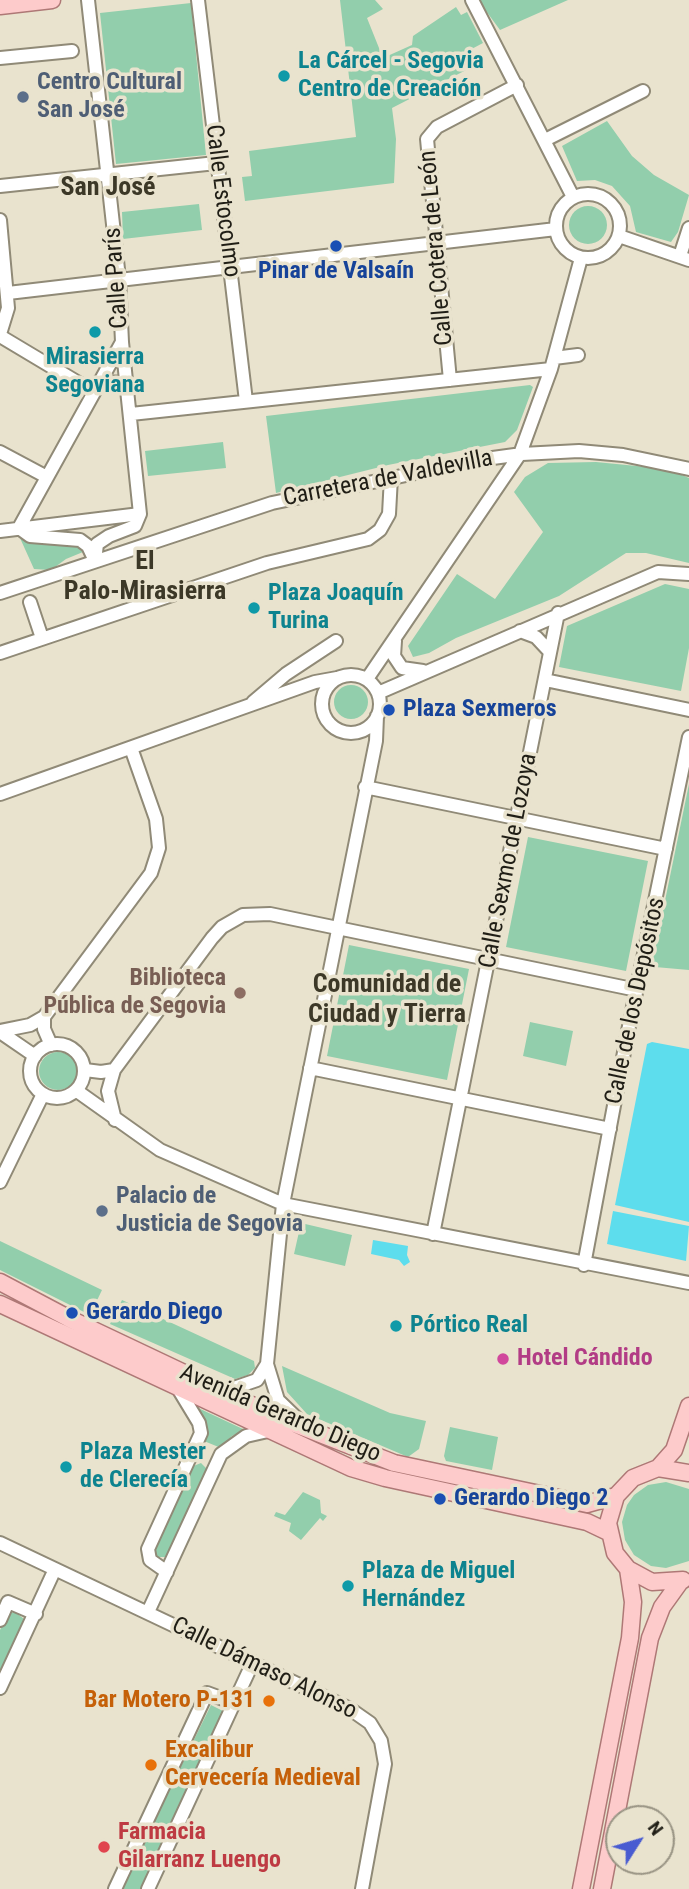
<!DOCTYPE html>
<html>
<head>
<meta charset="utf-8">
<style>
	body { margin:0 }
	#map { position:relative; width:689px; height:1889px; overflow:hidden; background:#e9e3ce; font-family:"Roboto Condensed",sans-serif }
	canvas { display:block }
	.north { position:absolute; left:605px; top:1805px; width:70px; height:70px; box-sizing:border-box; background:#e9e3ce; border:2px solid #999484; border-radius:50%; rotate:53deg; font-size:19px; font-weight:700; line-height:28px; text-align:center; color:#201e16 }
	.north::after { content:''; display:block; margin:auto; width:24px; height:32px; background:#495cd1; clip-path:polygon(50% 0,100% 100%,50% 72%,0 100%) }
</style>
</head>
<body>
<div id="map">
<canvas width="689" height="1889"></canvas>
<div class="north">N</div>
</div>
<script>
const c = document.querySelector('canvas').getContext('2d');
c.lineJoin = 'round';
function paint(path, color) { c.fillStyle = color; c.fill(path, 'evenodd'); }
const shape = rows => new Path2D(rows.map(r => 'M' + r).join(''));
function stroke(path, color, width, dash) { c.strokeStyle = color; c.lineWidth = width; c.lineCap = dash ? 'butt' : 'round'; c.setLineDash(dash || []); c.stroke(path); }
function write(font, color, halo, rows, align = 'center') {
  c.font = font + ' "Roboto Condensed",sans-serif'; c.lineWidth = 7; c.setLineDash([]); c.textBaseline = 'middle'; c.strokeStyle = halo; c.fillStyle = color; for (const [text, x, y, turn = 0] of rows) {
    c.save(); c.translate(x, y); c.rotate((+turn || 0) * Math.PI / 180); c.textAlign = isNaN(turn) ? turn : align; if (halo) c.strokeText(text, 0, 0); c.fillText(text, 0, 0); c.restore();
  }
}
const green = shape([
	[340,0,375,0,383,9,367,18,383,58,412,45,413,36,456,7,461,15,467,12,483,43,464,53,472,67,392,108,396,139,394,183,245,201,242,177,252,176,249,151,356,137],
	[478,0,568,0,500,30],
	[191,3,206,155,116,164,100,13],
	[607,121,632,156,654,175,689,195,678,232,671,242,636,232,630,206,612,186,595,180,577,181,562,146],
	[199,204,202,230,123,239,122,212],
	'569 225a19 19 0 1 1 38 0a19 19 0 1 1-38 0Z',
	[530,385,533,387,517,430,505,442,388,465,276,493,266,416],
	[223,442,226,468,148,476,145,451],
	[596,462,667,469,689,478,689,563,646,553,626,553,559,596,456,638,429,653,413,657,408,646,457,574,495,599,543,532,514,492,525,477,548,463],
	[20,538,49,545,75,545,81,547,83,552,66,559,51,570,34,569],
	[665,584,689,589,689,648,681,691,559,667,567,626],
	'334 702a17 17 0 1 1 34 0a17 17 0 1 1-34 0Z',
	[689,784,689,970,655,967,653,959],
	[528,837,648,861,626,971,506,947],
	[349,945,469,969,447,1080,327,1056],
	[530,1022,573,1031,566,1066,523,1056],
	'39 1071a19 19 0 1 1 38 0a19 19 0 1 1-38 0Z',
	[301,1223,352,1235,345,1266,294,1254],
	[0,1241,102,1290,90,1315,0,1270],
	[122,1300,254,1361,255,1368,248,1375,235,1379,110,1324],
	[282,1366,390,1413,426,1421,419,1449,408,1457,307,1414,287,1392],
	[196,1407,245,1430,232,1436,221,1448,204,1441],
	[450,1427,498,1437,492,1470,446,1461,444,1456],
	[201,1463,208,1470,167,1557,157,1557,152,1551,191,1467],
	[666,1482,689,1489,689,1561,666,1568,651,1566,634,1555,625,1540,622,1522,627,1505,634,1495,648,1485],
	[303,1492,320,1500,321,1513,327,1516,323,1521,320,1518,301,1540,289,1531,291,1523,274,1516,276,1512,285,1515],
	[15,1612,24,1619,23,1627,0,1675,0,1630,9,1613],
	[211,1705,223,1711,221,1722,142,1889,121,1889]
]);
const water = shape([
	[652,1042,689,1049,689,1222,615,1205,647,1044],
	[613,1211,689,1226,686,1261,607,1244],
	[373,1240,408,1246,407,1255,410,1262,404,1266,399,1260,371,1254]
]);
const minor = shape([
	[198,0,246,401],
	[472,0,573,197],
	[0,58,72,51],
	[545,140,643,91],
	[0,186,216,163],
	'556 226a32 32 0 1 1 64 0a32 32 0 1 1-64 0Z',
	[0,220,8,308,0,334],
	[619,236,689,260],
	[680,256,689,228],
	[8,293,556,229],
	[0,336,92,391],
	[554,358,578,355],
	[450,380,427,139,437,127,517,85],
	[97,383,127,382],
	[131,414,551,369],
	[0,452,45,476],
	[19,528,30,536,80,540,88,546,95,561,97,544,109,536,135,526,140,514,122,342,119,278,88,0],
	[19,528,122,342],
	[0,531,140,514],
	[0,593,272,503,478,460,522,454,579,451,623,455,689,469],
	[30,602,42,638],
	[520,631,536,637,550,652],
	[395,641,394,656,402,668,423,671],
	[0,653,267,563,368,539,380,530,389,514,391,477],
	'322 704a29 29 0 1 1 58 0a29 29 0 1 1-58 0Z',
	[367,679,520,454,551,369,581,258],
	[545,680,689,710],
	[378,693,658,572,689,574],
	[253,702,286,674,336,641],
	[365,787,666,849],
	[0,794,315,682,337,678],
	[44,1017,44,1029,51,1045],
	[0,1031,30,1025,44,1017,151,873,159,848,156,819,131,748],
	[0,1032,35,1056],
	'30 1071a27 27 0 1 1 54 0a27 27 0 1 1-54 0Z',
	[310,1068,610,1129],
	[85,1070,101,1072,114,1070],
	[77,1091,160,1150,283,1204,689,1283],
	[115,1120,108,1091,114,1070,212,938,222,927,243,915,270,914,637,990],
	[0,1182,43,1094],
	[433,1234,558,613],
	[584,1265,628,1031,689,737],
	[267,1364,278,1400,305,1426],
	[222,1392,257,1380,267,1364,283,1204,376,741,377,716],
	[0,1543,350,1709,370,1723,381,1741,385,1764,362,1889],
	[167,1572,150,1560,148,1549,201,1433,199,1423,179,1390],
	[148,1612,221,1454,246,1436,268,1431],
	[0,1620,8,1602,36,1614],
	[0,1688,55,1569],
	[115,1889,207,1693,234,1703],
	[148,1889,253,1662]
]);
const major = shape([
	[0,6,52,0],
	[0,1282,68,1318,277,1417,394,1463,587,1504,616,1496],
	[0,1304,351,1468,385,1478,587,1522,608,1532],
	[658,1468,674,1450,689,1406],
	[683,1580,652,1582,628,1569,615,1553,608,1523,616,1496,633,1478,658,1468,689,1473],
	[581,1889,630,1638,633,1602,628,1569],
	[602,1889,650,1638,662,1607,680,1582]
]);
const markers = [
	[284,76,7,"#0f9aa8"],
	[23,97,7,"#5c6f8a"],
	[336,246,7,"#1a4fb4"],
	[95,332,7,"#0f9aa8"],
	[254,608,7,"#0f9aa8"],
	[389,710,7,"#1a4fb4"],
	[240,993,7,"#8d6e63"],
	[102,1211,7,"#5c6f8a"],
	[72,1313,7,"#1a4fb4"],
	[396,1326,7,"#0f9aa8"],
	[503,1359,7,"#d1479c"],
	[66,1467,7,"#0f9aa8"],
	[440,1499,7,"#1a4fb4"],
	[348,1586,7,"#0f9aa8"],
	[269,1701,7,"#e8710a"],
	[151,1765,7,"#e8710a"],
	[104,1847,7,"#e0444e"]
];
const cultureNames = [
	["La Cárcel - Segovia",298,62],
	["Centro de Creación",298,90],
	["Mirasierra",95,358,"center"],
	["Segoviana",95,386,"center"],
	["Plaza Joaquín",268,594],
	["Turina",268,622],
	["Pórtico Real",410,1326],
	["Plaza Mester",80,1453],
	["de Clerecía",80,1481],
	["Plaza de Miguel",362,1572],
	["Hernández",362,1600]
];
const serviceNames = [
	["Centro Cultural",37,83],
	["San José",37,111],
	["Palacio de",116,1197],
	["Justicia de Segovia",116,1225]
];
const streetNames = [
	["Calle Estocolmo",222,201,83],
	["Calle Cotera de León",437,248,-95],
	["Calle París",117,278,-94],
	["Carretera de Valdevilla",388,479,-11],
	["Calle Sexmo de Lozoya",509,861,-79],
	["Calle de los Depósitos",636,1001,-78],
	["Avenida Gerardo Diego",280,1414,23],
	["Calle Dámaso Alonso",264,1669,26]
];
const transitNames = [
	["Pinar de Valsaín",336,272,"center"],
	["Plaza Sexmeros",403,710],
	["Gerardo Diego",86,1313],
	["Gerardo Diego 2",454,1499]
];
const educationNames = [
	["Biblioteca",226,979],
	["Pública de Segovia",226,1007]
];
const hotelNames = [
	["Hotel Cándido",517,1359]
];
const foodNames = [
	["Bar Motero P-131",255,1701],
	["Excalibur",165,1751,"left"],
	["Cervecería Medieval",165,1779,"left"]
];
const healthNames = [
	["Farmacia",118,1833],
	["Gilarranz Luengo",118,1861]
];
const neighbourhoodNames = [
	["San José",108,188],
	["El",145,562],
	["Palo-Mirasierra",145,592],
	["Comunidad de",387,985],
	["Ciudad y Tierra",387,1015]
];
paint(green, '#92ceac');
paint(water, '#5ddded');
stroke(minor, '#908a77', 16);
stroke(major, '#ae7876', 19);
stroke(minor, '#fff', 12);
stroke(major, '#fdcbcb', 16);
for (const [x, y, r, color] of markers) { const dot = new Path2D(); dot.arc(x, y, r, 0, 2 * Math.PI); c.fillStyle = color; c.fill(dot); stroke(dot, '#e9e3ce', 2.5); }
write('bold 24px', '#0d838f', '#e9e3ce', cultureNames, 'left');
write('bold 24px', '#4e5e75', '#e9e3ce', serviceNames, 'left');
write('24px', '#201e16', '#e9e3ce', streetNames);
write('bold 24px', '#164399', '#e9e3ce', transitNames, 'left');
write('bold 24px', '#785e54', '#e9e3ce', educationNames, 'right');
write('bold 24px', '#b23c85', '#e9e3ce', hotelNames, 'left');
write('bold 24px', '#c56008', '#e9e3ce', foodNames, 'right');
write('bold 24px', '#be3a42', '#e9e3ce', healthNames, 'left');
write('bold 26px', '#3c3827', '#e9e3ce', neighbourhoodNames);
</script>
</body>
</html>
